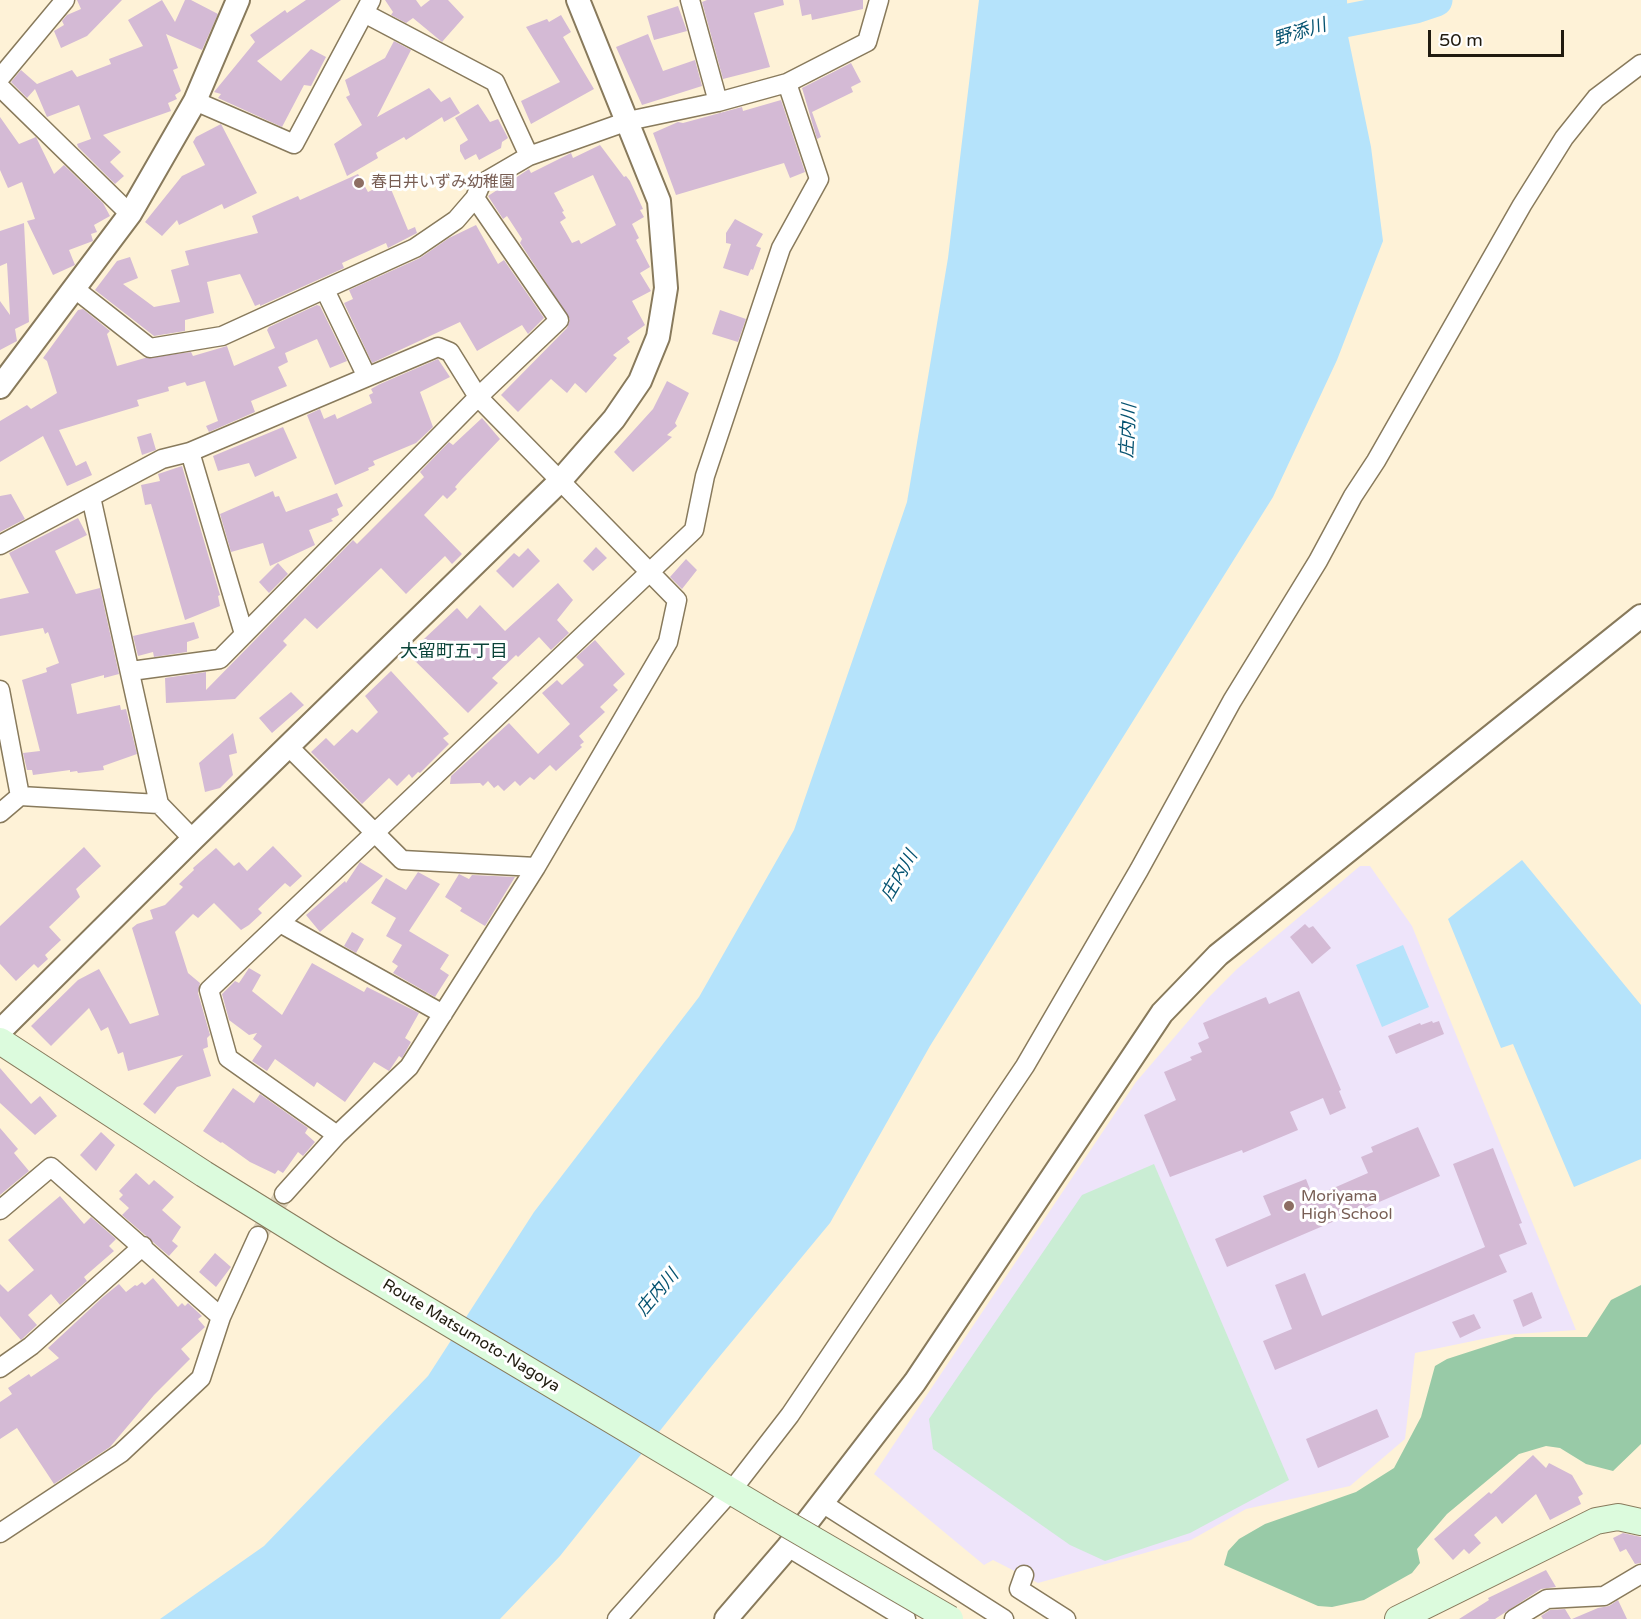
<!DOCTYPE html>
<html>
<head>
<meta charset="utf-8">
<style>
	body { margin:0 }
	#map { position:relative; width:1641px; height:1619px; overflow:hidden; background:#fef2d7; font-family:"Varela Round",sans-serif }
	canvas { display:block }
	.scale { position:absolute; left:1428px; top:30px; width:136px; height:27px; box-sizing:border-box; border:3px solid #201b0f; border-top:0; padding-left:8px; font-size:18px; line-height:21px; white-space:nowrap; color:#201b0f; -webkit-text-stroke:4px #fff; paint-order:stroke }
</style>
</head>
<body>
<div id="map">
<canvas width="1641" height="1619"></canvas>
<div class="scale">50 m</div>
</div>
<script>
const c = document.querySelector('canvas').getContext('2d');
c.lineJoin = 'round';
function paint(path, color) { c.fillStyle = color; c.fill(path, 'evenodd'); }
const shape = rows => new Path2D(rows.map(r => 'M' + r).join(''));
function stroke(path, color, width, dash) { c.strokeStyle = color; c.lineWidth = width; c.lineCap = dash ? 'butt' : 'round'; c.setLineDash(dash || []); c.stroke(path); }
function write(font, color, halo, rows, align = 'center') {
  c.font = font + ' "Varela Round","Noto Sans JP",sans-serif'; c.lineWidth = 6; c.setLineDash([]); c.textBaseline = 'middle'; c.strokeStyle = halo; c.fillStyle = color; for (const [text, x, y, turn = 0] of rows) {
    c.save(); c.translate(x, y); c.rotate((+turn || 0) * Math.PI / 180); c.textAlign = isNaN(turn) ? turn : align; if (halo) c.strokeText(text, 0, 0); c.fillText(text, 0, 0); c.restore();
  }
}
const education = shape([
	[1360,866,1370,866,1412,926,1576,1330,1502,1335,1415,1353,1405,1439,1350,1486,1246,1509,1191,1540,1038,1583,993,1560,984,1565,874,1474,1136,1082,1208,998,1237,969]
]);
const green = shape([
	[1154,1164,1289,1480,1190,1533,1105,1561,1070,1545,933,1449,929,1419,1082,1195]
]);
const forest = shape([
	[1641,1285,1641,1444,1613,1471,1586,1464,1560,1448,1546,1446,1519,1454,1447,1514,1417,1549,1420,1563,1412,1573,1364,1600,1332,1607,1318,1606,1224,1565,1228,1551,1239,1539,1265,1524,1356,1492,1394,1468,1421,1417,1435,1366,1447,1359,1515,1337,1587,1337,1611,1300]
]);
const water = shape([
	[979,0,1347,0,1348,36,1371,147,1383,241,1337,360,1273,497,930,1046,830,1223,710,1368,560,1556,500,1619,160,1619,264,1546,428,1376,534,1212,699,997,794,830,907,502,948,258],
	[1522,860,1641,1005,1641,1159,1574,1187,1513,1044,1501,1048,1448,919],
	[1403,945,1429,1007,1382,1027,1356,965]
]);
const river = shape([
	[1303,29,1415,7,1436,0]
]);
const building = shape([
	[77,0,122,0,87,36,61,48,54,31,64,25,62,21,67,15,81,9],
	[162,0,175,22,185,0,191,0,218,14,202,50,166,34,178,68,173,70,181,91,175,95,177,99,168,103,171,111,103,135,121,152,110,162,124,176,115,184,78,147,77,144,91,139,79,105,47,117,35,89,27,98,11,82,21,70,37,84,72,70,77,77,111,64,109,59,143,46,128,20],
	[306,0,341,0,257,61,281,81,311,49,326,57,311,86,304,85,282,127,218,98,221,94,214,92,255,42,250,35,285,10,287,13],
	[385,0,416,0,421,7,430,0,448,0,464,17,442,42,413,18,406,23,391,15,393,12],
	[707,0,783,0,784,5,754,13,770,67,723,79,702,2],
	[799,0,863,0,863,9,812,20,811,14,802,16],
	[678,6,687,31,654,40,647,16],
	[561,15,571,32,563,37,594,89,531,124,521,101,560,82,526,27,547,19,549,22],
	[648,34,663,71,695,60,702,86,642,105,616,47],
	[394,41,411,50,377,117,429,88,441,102,450,97,460,113,444,122,442,117,406,140,404,137,376,153,378,158,347,176,334,144,362,125,346,97,350,95,345,80,385,58],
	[851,63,861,82,851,87,853,92,812,112,821,137,817,139,802,88],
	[781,100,805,172,790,178,784,163,676,195,653,133,678,122,683,123,742,107,743,111],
	[478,104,490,122,498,119,508,138,502,142,501,148,479,160,476,154,465,160,460,151,460,145,468,140,455,118],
	[0,117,19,144,36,137,54,174,64,165,103,203,110,216,94,225,97,232,91,234,93,241,69,250,75,265,53,275,27,221,35,219,22,182,8,188,0,170],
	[221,124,257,193,224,209,222,204,179,225,177,220,162,236,145,222,182,176,205,165,193,142,196,137],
	[600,145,624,177,626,176,630,181,643,209,640,210,644,217,632,224,639,238,636,240,650,267,640,273,651,291,632,301,645,325,627,338,630,342,613,355,617,358,586,393,575,383,567,393,551,379,518,412,501,395,567,328,570,319,520,243,522,239,507,216,503,219,488,196,529,169,531,173,571,153,573,158],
	[593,175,616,225,581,244,579,240,572,243,560,222,566,218,562,212,564,211,554,193],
	[358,174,368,192,388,182,408,230,415,227,417,233,388,248,386,243,342,263,344,268,260,306,260,304,255,306,240,274,207,282,214,313,185,320,185,331,154,336,95,290,117,261,130,257,138,278,123,284,154,307,180,302,171,270,189,265,185,251,258,233,252,216,298,196,300,200],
	[735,219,763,234,756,246,761,248,753,270,751,269,748,276,723,268,731,244,726,243,726,233],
	[24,223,29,322,15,329,17,341,0,350,0,301,10,315,7,263,0,266,0,231],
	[476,225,498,264,504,260,544,318,528,334,522,325,477,351,460,322,372,363,344,303,353,299,349,290,420,258,449,238],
	[317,305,320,306,347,361,330,368,317,339,285,353,288,362,278,367,287,386,251,401,255,412,209,432,206,426,218,421,205,381,187,386,185,382,168,387,169,391,137,400,139,406,59,430,76,466,86,461,92,475,67,486,43,436,0,462,0,421,27,405,31,409,57,393,47,361,43,358,78,310,83,309,110,331,107,334,117,366,145,358,191,352,193,356,227,346,234,366,275,348,267,330,269,327],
	[720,310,746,319,738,342,712,334],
	[438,359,450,377,420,392,433,427,416,443,373,461,375,465,368,468,369,470,335,485,307,415,320,409,324,419,335,414,337,419,372,403,369,395,373,393,371,389,380,384],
	[667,381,689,393,675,423,677,426,667,435,672,437,633,472,614,452,653,409],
	[482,418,500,439,461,480,455,487,457,489,447,499,443,495,424,515,462,554,452,564,445,556,406,594,381,568,317,629,305,618,283,641,287,645,235,699,166,703,165,678,206,672,206,690,353,540,357,544,424,477,420,472,449,442,453,445],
	[283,427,297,458,255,477,249,463,218,471,213,456],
	[151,433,156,450,142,455,137,437],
	[182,466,220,595,218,596,220,606,185,620,151,504,145,505,141,485,160,481,158,474],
	[273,491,275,497,279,496,286,512,337,493,343,506,337,509,339,515,331,519,333,521,309,530,315,545,270,566,263,543,231,552,220,514],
	[11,494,25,519,0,532,0,496],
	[78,518,87,535,55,551,76,594,100,588,119,674,104,678,104,675,71,684,77,714,120,705,121,710,126,709,137,754,103,766,104,770,78,773,77,771,70,772,70,770,33,775,32,770,27,770,23,753,40,751,22,680,47,672,46,668,59,663,48,632,45,634,43,628,0,636,0,599,29,593,9,553],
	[596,547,607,558,593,571,583,561],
	[528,548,540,561,513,588,496,571,514,553,519,557],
	[686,559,697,570,682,589,670,577],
	[278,563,288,574,269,593,259,582],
	[558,583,573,600,557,620,569,633,551,650,539,637,518,657,516,655,492,678,498,683,468,713,408,654,457,608,467,619,480,605,505,631],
	[194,622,199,638,187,642,187,652,154,657,153,652,138,656,133,636],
	[595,640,625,674,613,685,618,690,600,707,605,712,579,736,584,742,580,745,582,747,556,771,550,765,534,780,530,777,520,786,515,781,504,791,498,785,494,788,488,781,483,786,480,783,450,784,451,776,509,723,538,754,570,724,542,693,557,680,562,685,584,665,576,657],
	[391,671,449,734,443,738,449,744,420,773,418,772,412,778,409,774,397,786,389,778,362,804,311,752,326,738,334,746,352,729,357,733,378,712,365,696],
	[291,692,304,705,272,733,259,718],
	[233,733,237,753,229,755,233,775,220,788,205,792,199,763],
	[273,846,302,876,290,887,285,883,258,909,262,913,249,925,241,930,214,903,198,918,193,914,175,932,188,973,200,983,198,993,210,1035,207,1038,208,1047,203,1049,211,1076,177,1087,155,1114,143,1104,183,1055,128,1071,123,1052,118,1054,108,1027,101,1031,89,1008,51,1046,31,1026,78,980,99,969,130,1024,159,1015,132,928,137,924,153,919,150,910,165,905,183,887,179,884,194,870,193,868,216,848,234,866,239,862,247,871],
	[84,847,101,866,76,889,80,897,49,927,61,940,45,955,48,959,38,968,34,964,16,981,0,964,0,926],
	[360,862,383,876,320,932,306,915,345,881,346,883],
	[418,872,440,884,409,931,449,955,440,969,449,975,435,997,393,973,398,966,392,962,402,945,386,936,396,918,371,903,386,878,406,890],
	[459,874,469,879,472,875,515,877,485,926,460,911,462,908,445,897],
	[1305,924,1309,928,1313,926,1331,948,1312,964,1290,937],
	[352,932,364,939,356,953,344,946],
	[312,963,364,992,367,987,419,1013,405,1038,411,1042,402,1058,399,1056,389,1071,374,1062,345,1102,317,1082,314,1087,275,1059,267,1071,252,1061,262,1046,253,1039,257,1033,249,1035,229,1020,222,994,235,981,239,983,249,968,261,975,252,991,282,1015],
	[1299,991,1341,1090,1339,1091,1346,1108,1330,1115,1323,1098,1290,1112,1298,1130,1243,1153,1242,1150,1170,1177,1144,1115,1176,1100,1164,1072,1192,1060,1190,1057,1202,1052,1198,1043,1209,1038,1203,1023,1266,997,1269,1004],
	[1432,1021,1433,1023,1439,1021,1444,1034,1396,1054,1388,1036,1420,1023,1421,1025],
	[0,1068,31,1104,40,1096,57,1116,35,1135,0,1103],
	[233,1088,254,1103,260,1094,308,1128,305,1133,315,1142,303,1156,298,1152,283,1173,278,1170,275,1174,250,1162,222,1142,221,1143,203,1131],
	[1418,1127,1440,1176,1227,1267,1215,1239,1271,1215,1263,1196,1306,1179,1313,1197,1368,1173,1361,1157,1373,1152,1371,1147],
	[0,1128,18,1149,14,1153,29,1171,0,1195],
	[101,1132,115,1145,96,1171,80,1155],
	[1493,1148,1522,1223,1519,1224,1527,1244,1499,1255,1507,1272,1275,1370,1263,1341,1292,1329,1275,1285,1305,1273,1322,1316,1485,1247,1453,1164],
	[136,1173,149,1185,154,1180,174,1197,162,1210,181,1227,172,1241,178,1246,169,1256,122,1215,129,1208,119,1199,123,1195,119,1191],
	[60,1196,84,1224,91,1217,116,1239,109,1246,114,1251,84,1277,87,1281,60,1305,51,1294,28,1315,37,1325,21,1340,0,1316,0,1284,8,1292,34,1270,8,1240],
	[215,1253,231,1267,216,1287,199,1272],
	[153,1278,178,1307,182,1303,185,1306,188,1303,202,1316,198,1319,205,1327,181,1349,190,1359,154,1395,110,1447,54,1484,17,1428,0,1439,0,1402,12,1394,8,1388,29,1374,31,1377,59,1358,48,1348,103,1297,119,1284,126,1292,135,1285,137,1286,142,1282,145,1285],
	[1532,1292,1542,1318,1523,1327,1513,1300],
	[1474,1314,1481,1328,1460,1338,1452,1322],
	[1377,1409,1389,1437,1318,1468,1306,1439],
	[1533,1455,1546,1468,1549,1463,1572,1475,1583,1494,1578,1497,1581,1504,1550,1520,1536,1494,1502,1524,1496,1516,1474,1535,1481,1543,1469,1554,1464,1549,1453,1560,1434,1539,1489,1492,1491,1494],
	[1623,1533,1641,1537,1641,1563,1635,1564,1626,1549,1620,1552,1613,1538],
	[1546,1570,1556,1587,1541,1589,1495,1619,1459,1619,1489,1600,1488,1598],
	[1618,1600,1627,1619,1572,1619,1598,1608,1609,1606],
	[1565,1609,1571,1619,1543,1619,1541,1616,1550,1610]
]);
const minorTunnel = shape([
	[258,1236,284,1194]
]);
const minor = shape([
	[690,0,718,102],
	[364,13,495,82,529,156],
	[0,78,65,0],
	[0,87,130,214],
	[195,101,294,144,371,0],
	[75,289,150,348,222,336,415,248,456,220,475,198,481,184,529,156,628,121,718,102,787,83,867,42,879,0],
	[325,290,367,377],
	[190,452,244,634],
	[91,497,159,804],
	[0,545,162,459,190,452,438,347,450,352,478,397,677,600,668,642,536,867,409,1067,337,1135,284,1194],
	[131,671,220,659,478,397,559,320,475,198],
	[0,690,20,796,159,804,193,839],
	[289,747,402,860,536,867],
	[0,813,20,796],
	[280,923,443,1014],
	[337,1135,228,1058,209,990,694,530,705,476,781,248,819,179,787,83],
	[0,1210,51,1167,221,1317],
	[0,1368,31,1346,143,1246],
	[822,1503,1004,1619],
	[0,1533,121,1453,201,1378,221,1317,258,1236],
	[788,1547,906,1619],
	[1024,1575,1019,1589,1066,1619],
	[617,1619,732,1490,790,1415,1025,1066,1139,870,1232,701,1318,561,1353,496,1376,461,1522,205,1564,138,1596,98,1641,64],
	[1514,1619,1547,1599,1604,1596,1641,1574]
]);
const tertiary = shape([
	[0,387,130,214,195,101,238,0],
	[0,1031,193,839,559,482,614,419,640,381,658,337,666,288,659,201,578,0],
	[726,1619,788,1547,915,1382,1162,1013,1218,955,1641,616]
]);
const secondary = shape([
	[0,1041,204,1174,333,1254,766,1512],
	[1398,1619,1596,1521,1618,1517,1641,1522]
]);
const secondaryBridge = shape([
	[766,1512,950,1619]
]);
const markers = [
	[359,183,6,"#8d6e63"],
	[1289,1206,6,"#8d6e63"]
];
const educationNames = [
	["春日井いずみ幼稚園",371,183],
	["Moriyama",1301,1197],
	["High School",1301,1215]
];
const streetNames = [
	["Route Matsumoto-Nagoya",471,1336,31]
];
const waterNames = [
	["野添川",1300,33,-17],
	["庄内川",1129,431,-87],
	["庄内川",900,876,-60],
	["庄内川",658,1293,-50]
];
const neighbourhoodNames = [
	["大留町五丁目",454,652]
];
paint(education, '#eee4fa');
paint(green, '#caedd4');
paint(forest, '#98caa7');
paint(water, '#b5e3fb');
stroke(river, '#b5e3fb', 33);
paint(building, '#d4bad5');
stroke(minorTunnel, '#ddd2b9', 18, [18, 9]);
stroke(minor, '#887a5c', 21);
stroke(tertiary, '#887a5c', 26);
stroke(secondary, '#887a5c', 28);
stroke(minor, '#fff', 18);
stroke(tertiary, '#fff', 22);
stroke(secondary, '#dcfbdd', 26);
stroke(secondaryBridge, '#887a5c', 28, []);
stroke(secondaryBridge, '#dcfbdd', 26);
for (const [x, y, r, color] of markers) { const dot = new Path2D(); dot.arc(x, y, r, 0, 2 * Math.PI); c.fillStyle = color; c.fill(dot); stroke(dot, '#fff', 2); }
write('16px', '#785e54', '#fff', educationNames, 'left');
write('16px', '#201b0f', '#fff', streetNames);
write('italic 18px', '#055371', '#fff', waterNames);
write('18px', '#094338', '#fff', neighbourhoodNames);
</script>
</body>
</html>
